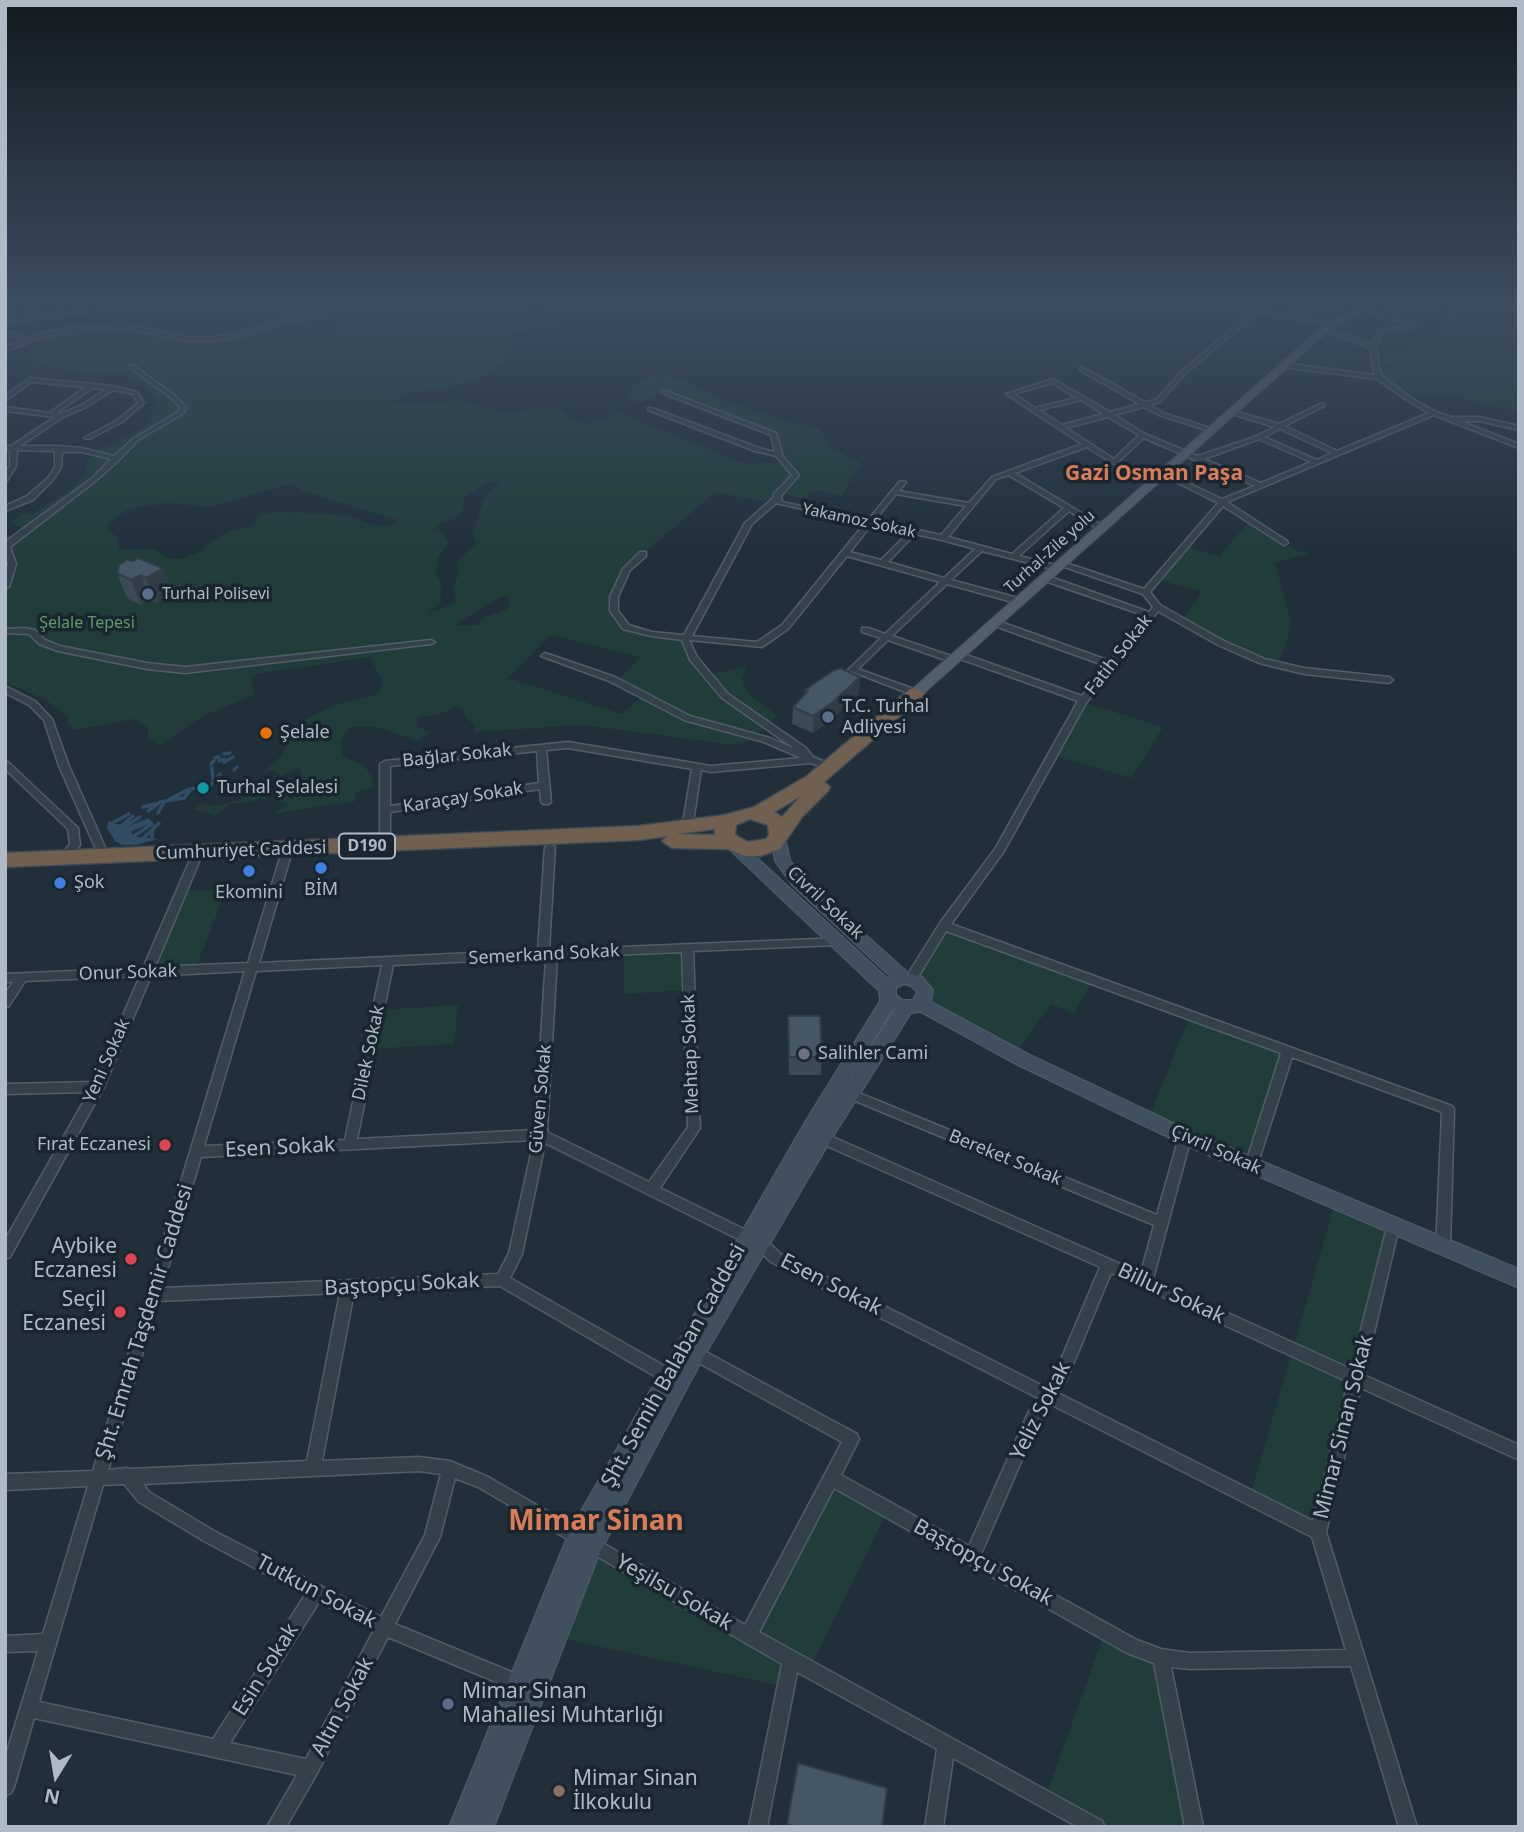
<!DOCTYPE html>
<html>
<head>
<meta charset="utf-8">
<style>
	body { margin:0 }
	#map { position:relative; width:1524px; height:1832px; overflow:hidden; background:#202f3a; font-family:"Noto Sans",sans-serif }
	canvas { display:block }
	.frame { position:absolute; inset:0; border:7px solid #aebbc7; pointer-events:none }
	.north { position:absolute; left:21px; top:1741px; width:70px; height:70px; -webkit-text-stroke:5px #19252f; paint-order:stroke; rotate:191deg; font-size:19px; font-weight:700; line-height:28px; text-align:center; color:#aebbc7 }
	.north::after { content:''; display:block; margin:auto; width:24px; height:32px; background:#aebbc7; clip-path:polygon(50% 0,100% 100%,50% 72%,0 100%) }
</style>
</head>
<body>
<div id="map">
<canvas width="1524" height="1832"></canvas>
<div class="frame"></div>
<div class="north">N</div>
</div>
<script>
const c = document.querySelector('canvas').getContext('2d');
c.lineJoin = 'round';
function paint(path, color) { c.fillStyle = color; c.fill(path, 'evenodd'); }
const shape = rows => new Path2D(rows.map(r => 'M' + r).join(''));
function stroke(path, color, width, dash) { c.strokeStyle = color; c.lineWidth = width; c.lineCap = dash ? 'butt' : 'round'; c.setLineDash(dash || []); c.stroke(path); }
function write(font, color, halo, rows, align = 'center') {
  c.font = font + ' "Noto Sans",sans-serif'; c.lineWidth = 7; c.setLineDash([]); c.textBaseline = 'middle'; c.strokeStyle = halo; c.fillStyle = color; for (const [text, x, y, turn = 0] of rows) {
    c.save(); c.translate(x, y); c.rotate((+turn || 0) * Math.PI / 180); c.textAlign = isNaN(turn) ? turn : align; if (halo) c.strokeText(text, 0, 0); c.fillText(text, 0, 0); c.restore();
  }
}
const green = shape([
	[333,304,527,304,565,322,490,338,498,347,516,347,511,356,489,374,451,386,411,393,388,404,462,401,510,414,532,409,564,410,569,420,588,424,618,413,746,464,783,462,776,437,664,392,639,403,629,398,631,389,655,374,690,383,730,402,783,421,819,428,832,448,860,463,842,496,812,489,804,498,780,493,776,499,761,501,715,492,633,563,613,604,631,631,685,637,707,675,747,667,742,677,744,686,750,695,778,716,746,743,726,744,583,725,474,732,474,724,465,718,463,709,456,707,437,715,417,717,417,726,430,733,417,741,376,727,350,727,340,741,343,757,364,765,371,776,374,788,355,792,356,801,273,814,289,804,279,802,282,798,312,787,294,785,295,778,302,773,299,768,281,776,272,770,263,773,282,755,289,738,281,724,298,723,338,704,378,694,383,683,370,657,257,674,251,681,255,695,203,716,159,746,148,738,148,728,134,719,74,730,68,724,68,717,46,700,5,682,5,544,27,529,9,523,25,513,33,514,69,490,87,474,87,461,93,454,142,428,151,420,154,406,159,401,147,387,123,373,77,372,39,364,31,357,32,351,40,345,32,338,60,331,120,327,178,338,222,339,272,324,278,332,314,335,330,332,350,322,366,308,327,308],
	[499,481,483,502,473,532,476,544,456,562,459,573,453,587,456,603,427,613,440,603,441,583,436,572,439,556,449,543,442,531,432,531,440,523,457,518,462,512,464,497,489,482],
	[293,483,300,490,395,519,397,524,380,527,349,516,279,511,259,516,250,527,230,531,205,545,204,550,182,559,170,559,154,549,119,549,118,538,107,529,109,522,130,508,169,503,210,507],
	[503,596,507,597,510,603,507,609,483,618,478,625,454,625],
	[550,635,640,657,617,681,643,695,622,714,508,678],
	[1448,304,1519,304,1519,411,1436,394,1401,394,1387,384,1376,370,1390,370,1388,363,1374,362,1374,347,1383,350,1413,349,1402,339,1438,333,1452,319,1435,307],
	[1250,520,1297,551,1310,553,1275,563,1291,621,1286,645,1277,665,1262,661,1182,621,1202,592,1157,579,1184,546,1220,556],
	[1082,702,1163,727,1132,778,1052,755],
	[278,782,270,788,278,790,266,799,230,804,216,816,193,809,201,804,217,806,237,800,248,795,251,787],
	[181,890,226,890,195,970,147,972],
	[944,926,1093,980,1074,1014,1051,1004,1015,1055,924,1001,911,979],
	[687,947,689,990,624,994,624,951],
	[458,1005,454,1044,370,1049,378,1010],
	[1190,1015,1288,1051,1251,1166,1148,1120],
	[1335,1203,1393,1227,1318,1532,1250,1497],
	[831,1478,888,1510,809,1670,791,1661,786,1687,555,1637,591,1545,748,1635],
	[1105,1631,1161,1657,1194,1827,1095,1827,1045,1799]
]);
const water = shape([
	[108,821,127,827,134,836,158,839,136,845,122,845,115,841,107,828]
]);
const stream = shape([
	[224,754,230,753],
	[215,758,219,757],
	[219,761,224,759],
	[224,762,233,757],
	[211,764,214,761],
	[212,768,213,779],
	[234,770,237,767],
	[168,800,189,789],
	[143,807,155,804],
	[148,811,160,802,184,798,191,789,210,786,220,774],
	[158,813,164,802],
	[112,823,129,814],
	[121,826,133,816],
	[125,826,140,817],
	[128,828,148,820],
	[130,830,150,822],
	[134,836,152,824],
	[144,837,152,830],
	[152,837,152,830,159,823]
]);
const street = shape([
	[14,304,20,304,19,317,79,308,80,304,86,304,85,309,82,311,5,323,5,319,13,318,14,304],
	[1222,304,1235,304,1256,308,1260,304,1267,304,1261,309,1335,324,1332,326,1258,312,1186,373,1160,402,1150,405,1163,413,1213,429,1213,431,1209,431,1159,415,1144,407,1114,415,1145,434,1198,456,1257,436,1274,427,1229,413,1228,412,1231,410,1279,424,1320,404,1324,404,1324,406,1285,426,1337,451,1429,413,1407,400,1377,379,1283,367,1280,365,1283,363,1375,375,1372,364,1371,348,1321,330,1326,329,1372,344,1378,331,1408,325,1361,309,1360,308,1363,306,1418,326,1382,333,1377,347,1378,364,1382,376,1411,398,1436,412,1451,417,1479,417,1519,426,1519,430,1479,421,1460,421,1519,444,1519,448,1434,415,1227,502,1287,541,1288,543,1284,545,1223,506,1150,592,1160,605,1224,641,1265,659,1304,668,1389,677,1393,680,1389,683,1304,674,1259,663,1218,645,1158,611,1086,703,1004,851,951,924,1452,1106,1454,1109,1450,1248,1448,1252,1443,1254,1438,1252,1436,1248,1442,1112,1292,1057,1257,1166,1255,1170,1251,1171,1247,1170,1245,1166,1281,1053,946,931,915,982,911,983,907,982,905,979,940,923,995,849,1078,701,955,657,955,653,961,653,1082,696,1106,666,992,625,992,621,998,621,1110,661,1146,616,1042,580,1042,576,1048,576,1149,612,1153,607,1143,594,1056,564,1063,562,1144,589,1218,503,1160,474,1160,472,1164,472,1222,499,1255,486,1144,438,1118,462,1154,481,1154,483,1150,483,1112,463,1087,447,1015,473,1105,527,1098,529,1069,511,1019,556,1059,566,1060,568,1056,570,982,551,951,580,1022,599,1022,603,1016,603,947,584,892,636,957,658,957,662,951,662,888,640,858,669,919,691,919,695,913,695,848,670,881,638,862,632,862,628,868,628,885,634,940,582,847,556,788,629,762,647,689,640,697,657,728,694,806,748,813,757,832,765,834,767,832,769,826,769,811,763,711,772,701,770,692,829,687,832,682,829,692,769,568,748,546,750,551,802,549,804,543,804,541,802,540,789,390,812,390,845,389,847,381,847,380,845,380,764,385,761,568,742,711,766,801,758,764,742,684,720,609,681,541,656,545,653,548,654,615,677,690,716,770,738,795,749,722,698,690,660,682,640,651,636,623,629,610,611,610,597,623,569,640,552,646,552,646,556,630,570,618,597,618,611,629,625,652,632,684,635,745,523,774,497,774,494,792,475,776,456,755,451,648,410,648,408,652,408,759,448,775,452,771,435,662,393,662,391,666,391,776,433,783,457,799,475,781,496,782,502,868,520,900,481,906,482,899,491,969,503,992,477,1082,444,1006,394,1053,379,1110,412,1139,404,1080,370,1080,368,1082,367,1145,402,1156,400,1182,371,1253,311,1222,304],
	[1052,383,1076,398,1035,408,1014,394,1052,383],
	[1081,400,1103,414,1062,425,1039,410,1081,400],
	[1108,417,1139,435,1114,459,1066,428,1108,417],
	[1280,429,1332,453,1317,460,1264,437,1280,429],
	[1259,439,1311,462,1261,483,1204,459,1259,439],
	[1008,475,1064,508,1012,554,948,537,996,479,1008,475],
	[896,494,966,506,941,535,874,521,896,494],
	[776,503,865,523,782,625,757,642,692,636,752,524,776,503],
	[871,525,908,533,881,560,850,552,871,525],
	[915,534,942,540,975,549,944,578,888,562,915,534],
	[537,751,539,783,390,806,390,766,537,751],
	[323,314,326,316,325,317,285,322,238,337,213,341,187,341,129,329,80,330,47,336,5,351,5,347,22,341,14,336,5,337,5,333,17,333,27,339,46,332,80,326,129,325,187,337,213,337,235,334,284,318,323,314],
	[129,365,133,365,174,395,186,407,184,413,138,440,119,460,94,482,10,547,16,564,9,587,5,589,5,573,8,564,5,556,5,542,90,480,111,459,82,452,62,452,61,467,53,480,33,500,5,511,5,506,27,496,48,478,55,467,55,451,17,450,16,466,7,481,5,482,5,473,10,466,10,450,5,450,5,446,11,446,55,417,5,411,5,407,51,413,52,411,86,387,31,382,5,401,5,396,30,378,112,386,137,392,144,403,143,404,122,422,89,439,84,438,118,420,138,403,133,394,113,390,86,407,63,417,20,446,59,446,82,448,114,456,134,438,178,412,180,407,170,397,129,367,129,365],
	[93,388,106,389,82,405,60,414,56,413,93,388],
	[24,628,35,630,45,640,60,646,147,663,185,667,431,640,435,642,431,644,185,673,147,669,58,651,39,644,29,634,5,633,5,629,24,628],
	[5,686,35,701,52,719,69,766,109,856,108,858,104,859,99,856,59,766,44,720,29,705,5,693,5,686],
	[5,761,8,762,78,828,80,845,68,860,64,861,59,858,70,844,68,829,5,769,5,761],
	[550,844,555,847,549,950,841,938,842,941,837,945,693,951,700,1128,660,1188,766,1240,781,1254,1045,1387,1057,1369,1100,1267,818,1142,816,1138,818,1134,822,1133,826,1134,1141,1273,1154,1225,846,1097,844,1094,846,1091,850,1089,854,1091,1157,1215,1179,1137,1181,1133,1185,1132,1189,1133,1191,1137,1153,1279,1351,1369,1387,1227,1388,1223,1393,1221,1398,1223,1399,1227,1364,1375,1519,1445,1519,1460,1361,1388,1326,1532,1417,1827,1399,1827,1351,1666,1190,1669,1171,1667,1203,1827,1185,1827,1154,1663,1127,1653,834,1488,759,1632,1102,1821,1105,1827,1078,1827,953,1758,943,1827,925,1827,937,1749,797,1672,767,1827,749,1827,782,1664,478,1487,455,1478,440,1537,395,1624,526,1678,528,1684,526,1690,520,1692,388,1637,316,1775,286,1827,267,1827,297,1775,34,1718,14,1787,11,1793,5,1796,5,1758,38,1651,5,1652,5,1636,43,1634,88,1486,5,1490,5,1474,93,1471,245,971,151,976,104,1087,10,1257,5,1259,5,1240,89,1092,5,1094,5,1084,94,1082,140,976,25,981,9,1006,5,1007,5,994,13,982,5,982,5,974,143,968,189,862,194,859,199,862,155,967,248,963,280,858,285,855,290,858,259,963,538,950,545,847,550,844],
	[682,952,688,1127,649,1182,547,1132,557,957,682,952],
	[539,958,543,960,546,959,535,1130,357,1139,393,965,539,958],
	[382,965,345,1140,204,1146,256,971,382,965],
	[534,1140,509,1253,498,1274,162,1288,201,1157,534,1140],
	[545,1143,756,1248,771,1262,1038,1398,1028,1413,969,1546,841,1475,859,1439,857,1434,695,1346,690,1348,688,1353,690,1358,842,1442,745,1625,488,1477,450,1461,419,1457,322,1461,354,1292,500,1286,663,1381,668,1383,673,1381,675,1376,673,1371,510,1278,522,1254,545,1143],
	[1111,1273,1348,1382,1313,1521,1058,1393,1067,1379,1111,1273],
	[340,1293,307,1461,130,1469,126,1468,108,1470,158,1301,340,1293],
	[1050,1404,1312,1537,1346,1650,1190,1653,1161,1649,1137,1640,981,1554,1038,1423,1050,1404],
	[419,1471,441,1474,425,1535,381,1617,214,1531,149,1492,143,1484,419,1471],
	[124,1484,139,1502,204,1541,305,1595,213,1739,39,1702,103,1485,124,1484],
	[319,1602,374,1630,306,1759,230,1743,319,1602]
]);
const secondary = shape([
	[778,833,785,838,790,860,802,877,908,973,922,977,933,990,931,1002,1028,1054,1192,1132,1519,1269,1519,1288,1178,1142,1016,1064,921,1012,911,1013,829,1143,702,1360,600,1552,494,1827,449,1827,570,1530,805,1122,880,1001,879,991,731,851,729,847,731,843,741,843,887,978,891,977,792,885,775,861,771,838,778,833],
	[904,984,911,986,917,992,913,1000,903,1000,896,995,896,988,904,984],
	[892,1010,894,1011,847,1083,892,1010]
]);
const primary = shape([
	[1363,304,1375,304,1327,332,921,696,911,696,911,690,1321,328,1363,304]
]);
const highway = shape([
	[916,688,925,693,922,697,824,782,830,787,828,791,802,817,780,849,760,856,745,856,728,849,672,848,662,841,668,836,639,840,5,867,5,853,639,826,725,815,754,807,807,776,910,689,916,688],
	[801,796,782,817,774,812,801,796],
	[750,819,768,825,769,835,766,839,748,842,735,835,736,825,750,819],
	[715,829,715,835,676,834,715,829]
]);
const rail = shape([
	[5,324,139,304]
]);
const wall = shape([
	[132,561,163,568,172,592,156,603,150,600,141,605,127,598,117,573],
	[860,677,859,694,832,719,813,733,792,724,793,707,805,694,805,690],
	[788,1016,822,1057,821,1075,789,1075]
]);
const shadedWall = shape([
	[163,568,172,592,156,603,146,578],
	[141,575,150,600,141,605,131,580],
	[860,677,859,694,832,719,813,733,813,716]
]);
const building = shape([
	[138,558,163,568,146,578,141,575,131,580,117,573,119,565,127,559,132,561,138,558],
	[840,668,860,677,833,702,813,716,793,707,808,691,805,690,831,672,840,668],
	[788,1016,820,1016,822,1057,789,1057,788,1016],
	[798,1763,887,1788,882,1827,797,1827,787,1824,798,1763]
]);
const markers = [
	[148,594,7,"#5c6f8a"],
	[828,717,7,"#5c6f8a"],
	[266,733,7,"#e8710a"],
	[203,788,7,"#0f9aa8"],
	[321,868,7,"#3f7fe0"],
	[249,871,7,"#3f7fe0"],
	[60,883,7,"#3f7fe0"],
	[804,1054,7,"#6b7280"],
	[165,1145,7,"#e0444e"],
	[131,1259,7,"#e0444e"],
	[120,1312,7,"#e0444e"],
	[448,1704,7,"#5c6f8a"],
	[559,1791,7,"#8d6e63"]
];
const farStreetnames = [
	["Yakamoz Sokak",859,521,12],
	["Turhal-Zile yolu",1050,552,-42]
];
const farPoinames = [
	["Turhal Polisevi",162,594]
];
const farParknames = [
	["Şelale Tepesi",87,623]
];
const shields = [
	[367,846,56]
];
const shieldNames = [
	["D190",367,846]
];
const streetNames = [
	["Fatih Sokak",1119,655,-52],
	["Bağlar Sokak",457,756,-6],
	["Karaçay Sokak",463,798,-9],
	["Cumhuriyet Caddesi",241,851,-2],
	["Civril Sokak",825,903,43],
	["Semerkand Sokak",544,955,-3],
	["Onur Sokak",128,973,-2],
	["Dilek Sokak",369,1053,-78],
	["Mehtap Sokak",691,1054,-92],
	["Yeni Sokak",107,1061,-66],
	["Güven Sokak",541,1099,-85],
	["Çivril Sokak",1216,1150,24],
	["Bereket Sokak",1005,1158,22]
];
const poiNames = [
	["T.C. Turhal",842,707],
	["Adliyesi",842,728],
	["Şelale",280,733],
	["Turhal Şelalesi",217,788],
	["Şok",74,883],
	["BİM",321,890,"center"],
	["Ekomini",249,893,"center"],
	["Salihler Cami",818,1054],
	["Fırat Eczanesi",151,1145,"right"]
];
const farDistrictnames = [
	["Gazi Osman Paşa",1154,474]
];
const nearStreetnames = [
	["Esen Sokak",280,1148,-3],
	["Baştopçu Sokak",402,1285,-3],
	["Esen Sokak",831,1285,27],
	["Billur Sokak",1171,1294,25],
	["Şht. Emrah Taşdemir Caddesi",145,1322,-73],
	["Şht. Semih Balaban Caddesi",674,1366,-61],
	["Yeliz Sokak",1041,1411,-63],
	["Mimar Sinan Sokak",1344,1427,-76],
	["Baştopçu Sokak",983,1563,29],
	["Tutkun Sokak",316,1592,28],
	["Yeşilsu Sokak",674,1593,30],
	["Esin Sokak",266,1670,-58],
	["Altın Sokak",343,1707,-62]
];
const nearPoinames = [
	["Aybike",117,1247],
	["Eczanesi",117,1271],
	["Seçil",106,1300],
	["Eczanesi",106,1324],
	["Mimar Sinan",462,1692,"left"],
	["Mahallesi Muhtarlığı",462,1716,"left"],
	["Mimar Sinan",573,1779,"left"],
	["İlkokulu",573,1803,"left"]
];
const nearDistrictnames = [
	["Mimar Sinan",596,1522]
];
paint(green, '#223b3b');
paint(water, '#324d63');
stroke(stream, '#324d63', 3.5);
stroke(street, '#515e68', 3);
stroke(secondary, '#515e68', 2);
stroke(primary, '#404c57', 2);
stroke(highway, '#3e4b55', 3);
paint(street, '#34404a');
paint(secondary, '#41505e');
paint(primary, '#515f6b');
paint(highway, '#715f50');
stroke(rail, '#556572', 3.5);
stroke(rail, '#19252f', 2, [6]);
paint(wall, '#3b4a56');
paint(shadedWall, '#303c46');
paint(building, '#455664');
stroke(building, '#303c46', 2);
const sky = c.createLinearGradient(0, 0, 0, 561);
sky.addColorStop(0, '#121a20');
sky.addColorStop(0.54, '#3c4d60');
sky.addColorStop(1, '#3c4d6000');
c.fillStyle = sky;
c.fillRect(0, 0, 1524, 561);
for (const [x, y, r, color] of markers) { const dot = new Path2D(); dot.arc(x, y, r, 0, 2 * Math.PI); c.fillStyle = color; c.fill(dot); stroke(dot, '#19252f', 2.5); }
write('16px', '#aebbc7', '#19252f', farStreetnames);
write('16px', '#aebbc7', '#19252f', farPoinames, 'left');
write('16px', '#649969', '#19252f', farParknames);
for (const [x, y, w] of shields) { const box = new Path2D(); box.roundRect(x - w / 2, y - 12.5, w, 25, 5); c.fillStyle = '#19252f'; c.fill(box); stroke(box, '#aebbc7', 2); }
write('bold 16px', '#aebbc7', null, shieldNames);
write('18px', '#aebbc7', '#19252f', streetNames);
write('18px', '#aebbc7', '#19252f', poiNames, 'left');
write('bold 21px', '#da7d56', '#19252f', farDistrictnames);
write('21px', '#aebbc7', '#19252f', nearStreetnames);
write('21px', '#aebbc7', '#19252f', nearPoinames, 'right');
write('bold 28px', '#da7d56', '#19252f', nearDistrictnames);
</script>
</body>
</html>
